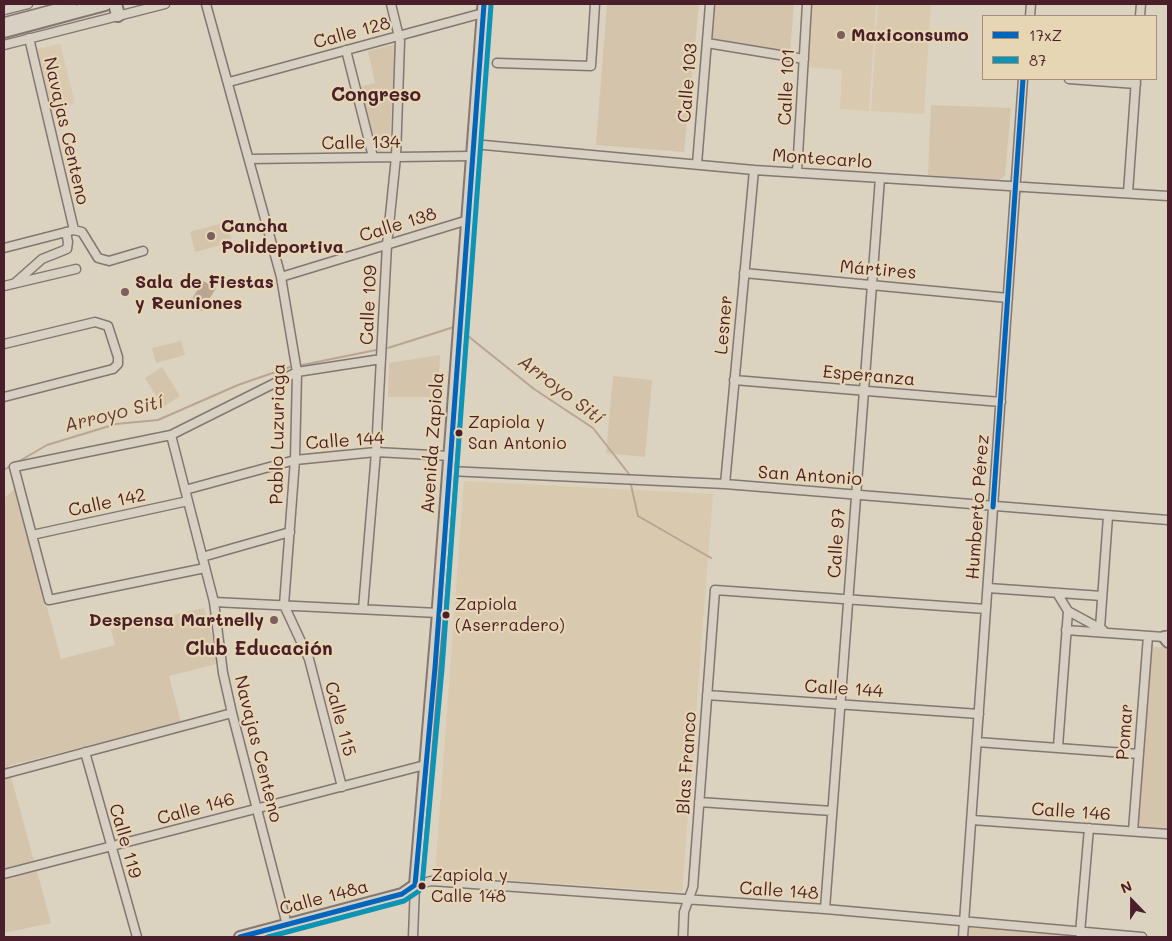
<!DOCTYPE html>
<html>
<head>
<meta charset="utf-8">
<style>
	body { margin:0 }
	#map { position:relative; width:1172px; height:941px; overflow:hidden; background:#dbd2bf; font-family:Mali,sans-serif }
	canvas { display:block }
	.frame { position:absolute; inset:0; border:5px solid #4a1f2b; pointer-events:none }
	.legend { position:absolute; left:982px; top:15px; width:175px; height:65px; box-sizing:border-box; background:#e7d6b3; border:1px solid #a88d7d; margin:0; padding:6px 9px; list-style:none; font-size:15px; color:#4a1f2b }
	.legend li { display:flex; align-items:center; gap:10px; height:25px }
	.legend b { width:25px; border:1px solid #a88d7d }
	.north { position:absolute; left:1107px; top:876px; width:50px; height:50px; -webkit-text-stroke:4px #e7d6b3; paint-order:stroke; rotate:338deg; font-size:14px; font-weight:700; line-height:20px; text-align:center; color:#4a1f2b }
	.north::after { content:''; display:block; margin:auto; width:18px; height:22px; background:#4a1f2b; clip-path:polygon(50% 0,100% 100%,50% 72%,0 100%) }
</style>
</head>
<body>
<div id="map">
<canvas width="1172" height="941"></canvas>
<div class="frame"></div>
<ul class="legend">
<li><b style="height:6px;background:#0065bd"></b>17xZ</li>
<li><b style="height:6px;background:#0b94b6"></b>87</li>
</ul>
<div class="north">N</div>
</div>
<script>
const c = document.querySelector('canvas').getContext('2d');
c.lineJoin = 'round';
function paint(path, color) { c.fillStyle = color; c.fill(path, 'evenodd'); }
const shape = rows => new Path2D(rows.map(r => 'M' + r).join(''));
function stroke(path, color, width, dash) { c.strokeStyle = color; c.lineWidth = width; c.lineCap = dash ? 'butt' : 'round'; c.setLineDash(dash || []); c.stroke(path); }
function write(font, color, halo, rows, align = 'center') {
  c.font = font + ' Mali,sans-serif'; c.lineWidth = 4.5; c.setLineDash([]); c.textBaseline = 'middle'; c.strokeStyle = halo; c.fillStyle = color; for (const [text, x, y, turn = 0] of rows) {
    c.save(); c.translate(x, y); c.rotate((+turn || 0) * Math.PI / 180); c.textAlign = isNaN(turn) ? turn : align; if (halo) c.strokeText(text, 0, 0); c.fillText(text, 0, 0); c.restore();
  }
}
const built = shape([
	[811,4,876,4,869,111,840,109,842,70,807,67],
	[878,4,931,4,924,114,871,111],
	[60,44,75,103,52,109,37,49],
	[464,481,713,494,682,892,435,875]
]);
const green = shape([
	[607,4,699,4,684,152,596,145],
	[709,4,794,4,790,53,705,44],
	[396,44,389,150,375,151,358,87,375,83,368,51],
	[931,105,1011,108,1005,176,997,181,928,175],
	[227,222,232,242,195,252,190,232],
	[181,341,185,355,156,363,152,348],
	[440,355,438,397,388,397,389,363],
	[162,367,180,396,163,407,145,378],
	[613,376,652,380,645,457,606,453],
	[15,489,61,659,115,645,111,629,204,608,220,663,169,676,181,722,8,766,51,923,4,933,4,498],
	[1151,647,1164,647,1168,652,1168,830,1136,827],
	[968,927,1108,937,967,937]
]);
const water = shape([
	[203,281,216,288,202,311,189,304]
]);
const stream = shape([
	[468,336,534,389,593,428,629,474],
	[388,348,454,327],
	[302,365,376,350],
	[16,463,47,445,116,424,158,420,238,385,290,367],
	[4,470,12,465],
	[631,485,638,516,711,558]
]);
const minor = shape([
	[206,4,281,277,297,372,295,460,284,605,309,659,342,787],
	[4,10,28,4],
	[1030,16,1031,4],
	[1140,16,1141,4],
	[4,22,72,4],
	[29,38,74,230],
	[707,43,804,59],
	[4,45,165,4],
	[346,50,373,157],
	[497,63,591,66,595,4],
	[1069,79,1136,84],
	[229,82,483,13],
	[473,144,754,170,1168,196],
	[249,159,472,156],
	[697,164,710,4],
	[797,172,807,4],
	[1128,193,1136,79],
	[4,248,74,230,82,232,98,258,109,261,143,251],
	[744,273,1008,298],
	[281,277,468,220],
	[15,283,42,259,67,249,68,242,66,232],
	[4,286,76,269],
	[4,344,95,322,108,326,118,357,118,364,113,369,4,397],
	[734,380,1001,402],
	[171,435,214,602,223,673,232,713,287,925],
	[449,471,725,484,1168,520],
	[725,484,754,170],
	[185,490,295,460,376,452,450,456],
	[32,535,188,501],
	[202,557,290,532],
	[205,568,49,600,14,467,171,435,297,372,381,359],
	[988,588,1102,596],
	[1057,593,1068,611,1103,630],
	[214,602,438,613],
	[363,609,376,452,387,245,396,157,400,41,391,4],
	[1100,628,1108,516],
	[1066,630,1164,637,1168,635],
	[707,695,979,714],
	[977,742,1139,754],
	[1058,747,1068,611],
	[85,752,137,937],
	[4,774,232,713],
	[699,802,832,811],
	[972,820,1168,834],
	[1133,831,1148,636],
	[4,874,425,765],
	[825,909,880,178],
	[1080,933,1089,828],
	[413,937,415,885,431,881,825,909,1142,937],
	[683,937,684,912,693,887,715,590,986,609],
	[963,937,1023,79]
]);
const tertiary = shape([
	[1164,637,1168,642],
	[240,937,402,894,415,885,438,613]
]);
const secondary = shape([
	[438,613,484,4]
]);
const primary = shape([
	[115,4,118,15]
]);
const trunk = shape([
	[4,31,105,4]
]);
const bus1 = shape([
	[993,507,1023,79],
	[415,885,435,668,484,4],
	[240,937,402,894,415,885]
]);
const bus2 = shape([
	[422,886,442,669,491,5],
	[268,937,404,901,419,891]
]);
const markers = [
	[841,35,5,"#7d5e5f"],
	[211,236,5,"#7d5e5f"],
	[125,292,5,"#7d5e5f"],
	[459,433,4.5,"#4a1f2b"],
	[446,615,4.5,"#4a1f2b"],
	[274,620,5,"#7d5e5f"],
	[422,886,4.5,"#4a1f2b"]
];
const busNames = [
	["Zapiola y",468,423],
	["San Antonio",468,444],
	["Zapiola",455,605],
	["(Aserradero)",455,626],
	["Zapiola y",431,876],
	["Calle 148",431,897]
];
const streetNames = [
	["Calle 128",352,33,-15],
	["Calle 103",688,83,-85],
	["Calle 101",787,87,-87],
	["Navajas Centeno",66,131,77],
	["Calle 134",361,143,-1],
	["Montecarlo",822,159,4],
	["Calle 138",398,225,-17],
	["Mártires",878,270,5],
	["Calle 109",369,305,-87],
	["Lesner",724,325,-85],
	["Esperanza",869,376,5],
	["Pablo Luzuriaga",278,434,-89],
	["Calle 144",345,441,-4],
	["Avenida Zapiola",433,443,-86],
	["San Antonio",810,476,4],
	["Calle 142",107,503,-12],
	["Humberto Pérez",978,507,-86],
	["Calle 97",837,543,-86],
	["Calle 144",844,689,4],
	["Calle 115",340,719,75],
	["Pomar",1125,732,-86],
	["Navajas Centeno",258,749,76],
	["Blas Franco",687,763,-86],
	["Calle 146",196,809,-15],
	["Calle 146",1071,812,4],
	["Calle 119",125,841,74],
	["Calle 148",779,891,4],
	["Calle 148a",324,898,-15]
];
const poiNames = [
	["Maxiconsumo",851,35],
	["Cancha",221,226],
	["Polideportiva",221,247],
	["Sala de Fiestas",135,282],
	["y Reuniones",135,303],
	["Despensa Martnelly",264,620,"right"]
];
const neighbourhoodNames = [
	["Congreso",376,95],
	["Club Educación",259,649]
];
const waterNames = [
	["Arroyo Sití",561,390,37],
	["Arroyo Sití",114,414,-14]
];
paint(built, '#d8c9af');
paint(green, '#d4c4ac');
paint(water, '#baa492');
stroke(stream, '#baa492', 2);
stroke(minor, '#847771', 11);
stroke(tertiary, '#847771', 14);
stroke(secondary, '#847771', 15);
stroke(primary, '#847771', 16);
stroke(trunk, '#847771', 16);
stroke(minor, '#d7d0c3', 8);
stroke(tertiary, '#d7d0c3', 10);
stroke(secondary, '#d7d0c3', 11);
stroke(primary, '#d7d0c3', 12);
stroke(trunk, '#d7d0c3', 12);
stroke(bus1, '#0065bd', 5);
stroke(bus2, '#0b94b6', 5);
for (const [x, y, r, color] of markers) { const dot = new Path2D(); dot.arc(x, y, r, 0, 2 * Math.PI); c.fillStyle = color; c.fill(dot); stroke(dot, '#e7d6b3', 2); }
write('17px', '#4a1f2b', '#e7d6b3', busNames, 'left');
write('18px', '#4a1f2b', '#e7d6b3', streetNames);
write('bold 18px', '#4a1f2b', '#e7d6b3', poiNames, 'left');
write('bold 19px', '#4a1f2b', '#e7d6b3', neighbourhoodNames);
write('italic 19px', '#623b40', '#e7d6b3', waterNames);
</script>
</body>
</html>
